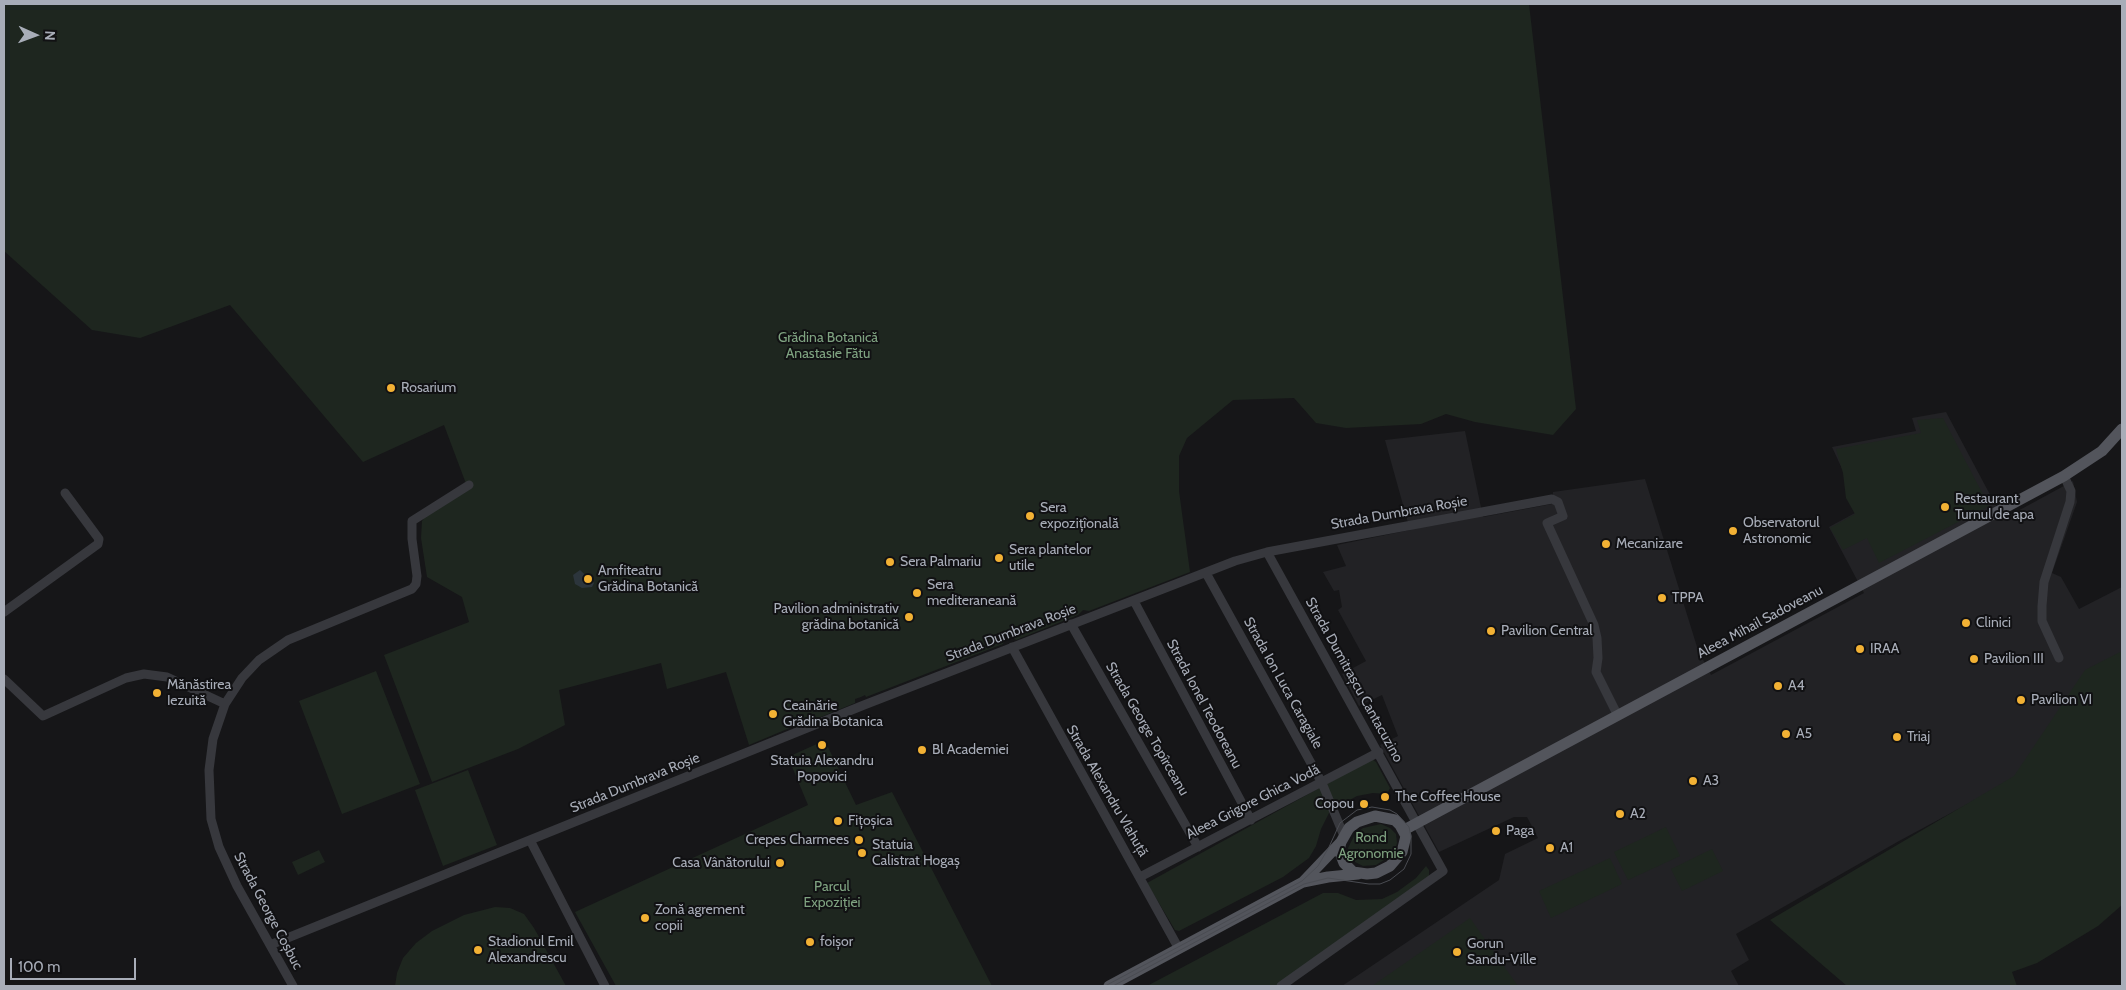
<!DOCTYPE html>
<html>
<head>
<meta charset="utf-8">
<style>
	body { margin:0 }
	#map { position:relative; width:2126px; height:990px; overflow:hidden; background:#161618; font-family:Cabin,sans-serif }
	canvas { display:block }
	.frame { position:absolute; inset:0; border:5px solid #a8adb8; pointer-events:none }
	.north { position:absolute; left:10px; top:10px; width:50px; height:50px; -webkit-text-stroke:4px #111113; paint-order:stroke; rotate:92deg; font-size:14px; font-weight:700; line-height:20px; text-align:center; color:#a8adb8 }
	.north::after { content:''; display:block; margin:auto; width:18px; height:22px; background:#a8adb8; clip-path:polygon(50% 0,100% 100%,50% 72%,0 100%) }
	.scale { position:absolute; left:10px; top:958px; width:126px; height:22px; box-sizing:border-box; border:2px solid #a8adb8; border-top:0; padding-left:6px; font-size:15px; line-height:18px; white-space:nowrap; color:#a8adb8; -webkit-text-stroke:4px #111113; paint-order:stroke }
</style>
</head>
<body>
<div id="map">
<canvas width="2126" height="990"></canvas>
<div class="frame"></div>
<div class="north">N</div>
<div class="scale">100 m</div>
</div>
<script>
const c = document.querySelector('canvas').getContext('2d');
c.lineJoin = 'round';
function paint(path, color) { c.fillStyle = color; c.fill(path, 'evenodd'); }
const shape = rows => new Path2D(rows.map(r => 'M' + r).join(''));
function stroke(path, color, width, dash) { c.strokeStyle = color; c.lineWidth = width; c.lineCap = dash ? 'butt' : 'round'; c.setLineDash(dash || []); c.stroke(path); }
function write(font, color, halo, rows, align = 'center') {
  c.font = font + ' Cabin,sans-serif'; c.lineWidth = 4; c.setLineDash([]); c.textBaseline = 'middle'; c.strokeStyle = halo; c.fillStyle = color; for (const [text, x, y, turn = 0] of rows) {
    c.save(); c.translate(x, y); c.rotate((+turn || 0) * Math.PI / 180); c.textAlign = isNaN(turn) ? turn : align; if (halo) c.strokeText(text, 0, 0); c.fillText(text, 0, 0); c.restore();
  }
}
const built = shape([
	[1946,412,2003,519,2073,481,2077,502,2052,573,2061,577,2079,609,2122,587,2122,652,2014,779,1899,841,1736,934,1749,960,1731,971,1739,986,1342,986,1499,880,1505,854,1538,838,1527,817,1514,817,1439,852,1380,745,1398,736,1382,695,1359,706,1342,674,1366,661,1338,610,1342,607,1339,590,1334,591,1323,572,1346,566,1337,545,1410,530,1385,440,1465,431,1483,517,1552,504,1553,492,1645,479,1698,650,1711,675,1864,593,1829,527,1855,513,1844,473,1832,447,1916,431,1912,418]
]);
const green = shape([
	[4,4,1529,4,1576,409,1553,435,1475,422,1446,414,1421,424,1346,428,1316,423,1294,398,1233,400,1187,438,1179,456,1179,491,1190,572,1089,611,1083,610,1078,615,1016,640,1013,637,1005,640,1003,644,866,697,865,695,861,697,855,699,855,703,806,723,802,720,797,721,794,722,792,727,749,745,726,672,667,689,661,663,559,690,565,725,518,749,432,782,384,655,469,622,462,597,427,577,421,538,422,521,427,514,468,489,444,425,363,462,230,305,140,338,92,330,4,251],
	[1943,418,1989,506,1879,563,1867,538,1843,550,1830,528,1855,514,1846,498,1843,473,1836,449,1921,433,1917,420],
	[2122,651,2122,905,2098,926,2037,963,2012,972,2017,986,1847,986,1770,920,2014,776,2085,670],
	[376,671,420,784,342,814,299,701],
	[819,743,827,745,856,805,892,792,992,986,616,986,575,912,808,805,788,757],
	[1372,759,1376,762,1390,788,1387,794,1373,793,1357,796,1337,807,1330,811,1321,829,1316,846,1309,858,1283,877,1179,931,1175,930,1147,883],
	[468,770,497,845,443,866,415,790],
	[1381,824,1390,828,1396,834,1397,843,1394,852,1389,857,1376,865,1363,866,1353,861,1349,855,1348,848,1355,834,1363,828],
	[1666,827,1680,856,1628,880,1614,852],
	[1712,849,1723,871,1682,891,1671,869],
	[319,850,325,862,298,875,292,862],
	[1610,858,1622,884,1551,918,1539,891],
	[1426,866,1429,870,1429,877,1276,986,1147,986,1323,893,1338,893,1356,900,1382,899,1397,892,1416,878],
	[495,907,510,908,524,914,534,928,566,986,395,986,397,973,403,958,416,943,432,931,464,915],
	[1470,918,1518,986,1372,986]
]);
const water = shape([
	[580,570,594,583,592,587,582,588,575,584,573,575]
]);
const minor = shape([
	[1267,552,1443,871,1281,986],
	[1206,573,1322,783,1344,836],
	[1134,601,1251,820],
	[4,612,98,544,99,539,65,493],
	[1071,624,1198,847],
	[1012,647,1179,949],
	[2059,658,2042,621,2042,606,2044,582,2070,502,2071,491,2064,476],
	[4,679,43,716,126,678,144,674,167,677,225,704],
	[530,840,605,986],
	[1140,877,1379,752],
	[270,945,864,705,1235,561,1267,552,1552,499,1558,502,1563,516,1547,523,1594,625,1597,638,1598,658,1596,672,1617,714],
	[293,986,237,886,219,847,211,819,209,770,213,739,225,704,242,678,259,660,288,640,412,589,416,584,417,576,412,539,412,521,469,485]
]);
const major = shape([
	[1375,816,1395,820,1400,825,1406,836,1402,852,1390,866,1376,873,1367,874,1353,872,1344,863,1339,850,1341,842,1349,828,1357,822,1375,816],
	[1404,830,2064,476,2102,451,2122,429],
	[1303,882,1328,877,1358,874],
	[1109,986,1303,882,1341,842]
]);
const tram = shape([
	[1105,986,1302,881,1318,866,1329,847,1340,823,1357,810,1372,807,1390,810,1397,814,1409,827,1411,837,1411,854,1404,869,1390,880,1380,884,1369,884,1328,878,1304,884,1113,986]
]);
const markers = [
	[391,388,5,"#f2b134"],
	[1945,507,5,"#f2b134"],
	[1030,516,5,"#f2b134"],
	[1733,531,5,"#f2b134"],
	[1606,544,5,"#f2b134"],
	[999,558,5,"#f2b134"],
	[890,562,5,"#f2b134"],
	[588,579,5,"#f2b134"],
	[917,593,5,"#f2b134"],
	[1662,598,5,"#f2b134"],
	[909,617,5,"#f2b134"],
	[1966,623,5,"#f2b134"],
	[1491,631,5,"#f2b134"],
	[1860,649,5,"#f2b134"],
	[1974,659,5,"#f2b134"],
	[1778,686,5,"#f2b134"],
	[157,693,5,"#f2b134"],
	[2021,700,5,"#f2b134"],
	[773,714,5,"#f2b134"],
	[1786,734,5,"#f2b134"],
	[1897,737,5,"#f2b134"],
	[822,745,5,"#f2b134"],
	[922,750,5,"#f2b134"],
	[1693,781,5,"#f2b134"],
	[1385,797,5,"#f2b134"],
	[1364,804,5,"#f2b134"],
	[1620,814,5,"#f2b134"],
	[838,821,5,"#f2b134"],
	[1496,831,5,"#f2b134"],
	[859,840,5,"#f2b134"],
	[1550,848,5,"#f2b134"],
	[862,853,5,"#f2b134"],
	[780,863,5,"#f2b134"],
	[645,918,5,"#f2b134"],
	[810,942,5,"#f2b134"],
	[478,950,5,"#f2b134"],
	[1457,952,5,"#f2b134"]
];
const parkNames = [
	["Grădina Botanică",828,338],
	["Anastasie Fătu",828,354],
	["Rond",1371,838],
	["Agronomie",1371,854],
	["Parcul",832,887],
	["Expoziției",832,903]
];
const poiNames = [
	["Rosarium",401,388],
	["Restaurant",1955,499],
	["Turnul de apa",1955,515],
	["Sera",1040,508],
	["expozițîonală",1040,524],
	["Observatorul",1743,523],
	["Astronomic",1743,539],
	["Mecanizare",1616,544],
	["Sera plantelor",1009,550],
	["utile",1009,566],
	["Sera Palmariu",900,562],
	["Amfiteatru",598,571],
	["Grădina Botanică",598,587],
	["Sera",927,585],
	["mediteraneană",927,601],
	["TPPA",1672,598],
	["Pavilion administrativ",899,609,"right"],
	["grădina botanică",899,625,"right"],
	["Clinici",1976,623],
	["Pavilion Central",1501,631],
	["IRAA",1870,649],
	["Pavilion III",1984,659],
	["Mănăstirea",167,685],
	["Iezuită",167,701],
	["A4",1788,686],
	["Pavilion VI",2031,700],
	["Ceainărie",783,706],
	["Grădina Botanica",783,722],
	["A5",1796,734],
	["Triaj",1907,737],
	["Bl Academiei",932,750],
	["Statuia Alexandru",822,761,"center"],
	["Popovici",822,777,"center"],
	["A3",1703,781],
	["The Coffee House",1395,797],
	["Copou",1354,804,"right"],
	["A2",1630,814],
	["Fițoșica",848,821],
	["Paga",1506,831],
	["Crepes Charmees",849,840,"right"],
	["Statuia",872,845],
	["Calistrat Hogaș",872,861],
	["A1",1560,848],
	["Casa Vânătorului",770,863,"right"],
	["Zonă agrement",655,910],
	["copii",655,926],
	["Stadionul Emil",488,942],
	["Alexandrescu",488,958],
	["foișor",820,942],
	["Gorun",1467,944],
	["Sandu-Ville",1467,960]
];
const streetNames = [
	["Strada Dumbrava Roșie",1399,513,-10],
	["Aleea Mihail Sadoveanu",1760,622,-28],
	["Strada Dumbrava Roșie",1011,633,-21],
	["Strada Dumitrașcu Cantacuzino",1354,680,61],
	["Strada Ion Luca Caragiale",1283,683,61],
	["Strada Ionel Teodoreanu",1204,704,62],
	["Strada George Topîrceanu",1147,729,60],
	["Strada Dumbrava Roșie",635,783,-22],
	["Strada Alexandru Vlahuță",1107,791,60],
	["Aleea Grigore Ghica Vodă",1253,802,-27],
	["Strada George Coșbuc",268,911,62]
];
paint(built, '#222225');
paint(green, '#1e261f');
paint(water, '#2c353c');
stroke(minor, '#37383d', 9);
stroke(major, '#53555c', 11);
stroke(tram, '#4a4c52', 1);
for (const [x, y, r, color] of markers) { const dot = new Path2D(); dot.arc(x, y, r, 0, 2 * Math.PI); c.fillStyle = color; c.fill(dot); stroke(dot, '#111113', 2); }
write('14px', '#7fa381', '#111113', parkNames);
write('14px', '#a8adb8', '#111113', poiNames, 'left');
write('14px', '#a8adb8', '#111113', streetNames);
</script>
</body>
</html>
